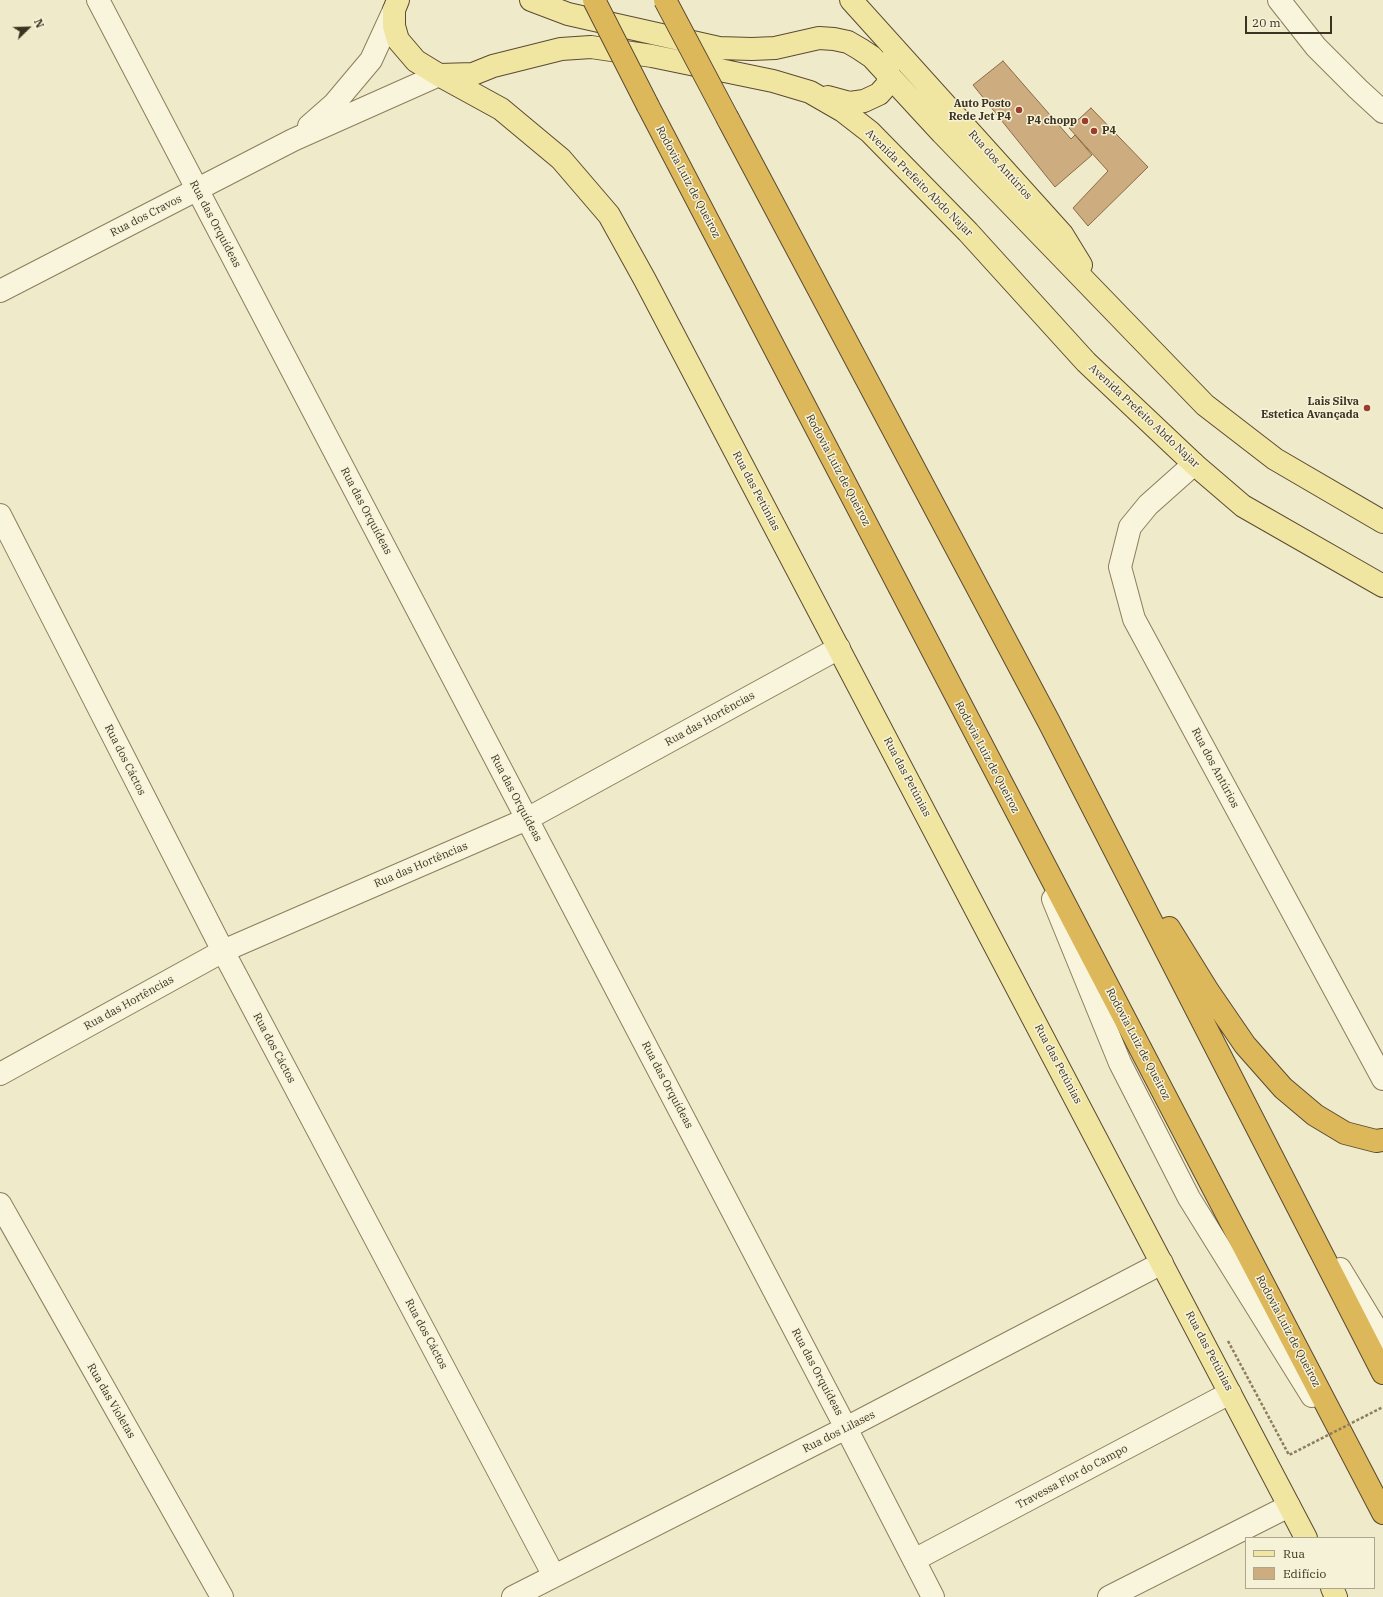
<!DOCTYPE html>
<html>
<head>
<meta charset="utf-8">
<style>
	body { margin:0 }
	#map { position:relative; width:1383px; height:1597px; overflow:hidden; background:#efeac9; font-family:"IBM Plex Serif",serif }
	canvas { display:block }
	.legend { position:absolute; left:1245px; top:1537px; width:130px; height:52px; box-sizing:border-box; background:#f6f2d8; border:1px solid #aca58f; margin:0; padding:5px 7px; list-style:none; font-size:12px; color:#3c3221 }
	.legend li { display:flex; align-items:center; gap:8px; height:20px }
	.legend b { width:20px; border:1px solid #aca58f }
	.north { position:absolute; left:8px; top:8px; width:40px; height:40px; -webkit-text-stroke:3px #f6f2d8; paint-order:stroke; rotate:67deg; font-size:11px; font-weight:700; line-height:16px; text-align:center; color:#3c3221 }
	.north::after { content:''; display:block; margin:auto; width:14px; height:18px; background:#3c3221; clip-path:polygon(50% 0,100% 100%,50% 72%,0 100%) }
	.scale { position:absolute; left:1245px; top:16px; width:87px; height:18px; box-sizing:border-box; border:2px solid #3c3221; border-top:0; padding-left:5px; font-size:12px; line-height:14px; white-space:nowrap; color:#3c3221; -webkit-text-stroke:3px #f6f2d8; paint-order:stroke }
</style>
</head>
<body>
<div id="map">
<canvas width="1383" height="1597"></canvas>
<ul class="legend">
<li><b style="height:5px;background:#f1e5a2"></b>Rua</li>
<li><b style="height:11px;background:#cdac7f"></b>Edifício</li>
</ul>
<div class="north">N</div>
<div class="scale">20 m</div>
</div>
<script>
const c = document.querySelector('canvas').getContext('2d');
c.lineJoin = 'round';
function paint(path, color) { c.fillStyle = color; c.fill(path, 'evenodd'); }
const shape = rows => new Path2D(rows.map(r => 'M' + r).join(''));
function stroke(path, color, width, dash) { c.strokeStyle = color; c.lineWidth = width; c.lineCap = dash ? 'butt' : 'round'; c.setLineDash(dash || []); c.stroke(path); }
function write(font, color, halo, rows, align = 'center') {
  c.font = font + ' "IBM Plex Serif",serif'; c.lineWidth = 3; c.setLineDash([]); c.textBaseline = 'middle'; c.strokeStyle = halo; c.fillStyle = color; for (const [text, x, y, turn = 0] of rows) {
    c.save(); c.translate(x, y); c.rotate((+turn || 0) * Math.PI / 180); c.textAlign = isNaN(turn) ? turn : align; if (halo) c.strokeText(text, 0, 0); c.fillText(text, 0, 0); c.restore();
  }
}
const building = shape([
	[1003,61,1071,139,1075,135,1092,155,1055,187,973,85,1003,61],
	[1091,108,1148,167,1088,226,1073,208,1108,171,1069,128,1091,108]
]);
const minor = shape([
	[98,0,846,1428,933,1597],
	[1279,0,1316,47,1358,89,1383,112],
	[309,126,334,104,371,60,394,10],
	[0,291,293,140,439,75],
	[1194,464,1148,505,1130,527,1120,567,1134,619,1383,1079],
	[0,515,223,951,554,1576],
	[1053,899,1120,1063,1189,1198,1312,1396],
	[0,1074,223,951,527,819,839,648],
	[0,1204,222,1597],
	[1340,1269,1383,1340],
	[914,1560,1230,1393],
	[513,1597,846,1428,1162,1263],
	[1109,1597,1289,1506]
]);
const major = shape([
	[398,0,394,10,394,26,398,40,416,61,439,75,473,74,493,66,561,49,591,47,652,56,773,81,810,92,843,111,870,132,968,232,1086,362,1194,464,1243,506,1383,586],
	[531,0,568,14,719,48,752,49,775,48,819,38,834,39,848,42,860,49,872,57,942,133,1205,405,1275,459,1383,522],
	[851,0,1062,234,1081,265],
	[439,75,501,109,561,159,609,215,645,280,1306,1538],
	[828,97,850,103,864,101,879,94,887,85,889,75,886,63],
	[1332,1588,1336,1597]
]);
const highway = shape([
	[648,106,1383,1513],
	[728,119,1049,722,1383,1373],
	[1169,928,1208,991,1245,1045,1283,1088,1315,1115,1345,1133,1376,1141,1383,1140]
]);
const pathBridge = shape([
	[1228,1341,1289,1455,1383,1407]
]);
const highwayBridge = shape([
	[594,0,648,106],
	[665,0,728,119]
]);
const markers = [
	[1019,110,4,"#9b3d2c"],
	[1085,121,4,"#9b3d2c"],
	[1094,131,4,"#9b3d2c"],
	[1367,408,4,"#9b3d2c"]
];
const poiNames = [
	["Auto Posto",1011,104],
	["Rede Jet P4",1011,117],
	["P4 chopp",1077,121],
	["P4",1102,131,"left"],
	["Lais Silva",1359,402],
	["Estetica Avançada",1359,415]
];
const streetNames = [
	["Rua dos Antúrios",1000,165,48],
	["Rodovia Luiz de Queiroz",688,182,62],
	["Avenida Prefeito Abdo Najar",919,183,45],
	["Rua dos Cravos",146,216,-27],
	["Rua das Orquídeas",215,224,62],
	["Avenida Prefeito Abdo Najar",1144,416,43],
	["Rodovia Luiz de Queiroz",838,470,62],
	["Rua das Petúnias",756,491,62],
	["Rua das Orquídeas",366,511,62],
	["Rua das Hortências",710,719,-29],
	["Rodovia Luiz de Queiroz",987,757,62],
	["Rua dos Cáctos",125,760,63],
	["Rua dos Antúrios",1215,768,62],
	["Rua das Petúnias",907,777,62],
	["Rua das Orquídeas",516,798,62],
	["Rua das Hortências",421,865,-23],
	["Rua das Hortências",129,1003,-29],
	["Rodovia Luiz de Queiroz",1138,1044,62],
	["Rua dos Cáctos",274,1048,62],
	["Rua das Petúnias",1058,1064,62],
	["Rua das Orquídeas",667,1085,62],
	["Rodovia Luiz de Queiroz",1288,1331,62],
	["Rua dos Cáctos",426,1334,62],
	["Rua das Petúnias",1209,1351,62],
	["Rua das Orquídeas",817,1372,62],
	["Rua das Violetas",111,1401,60],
	["Rua dos Lilases",839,1432,-27],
	["Travessa Flor do Campo",1072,1477,-28]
];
paint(building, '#cdac7f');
stroke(building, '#8b6b43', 1);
stroke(minor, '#8c7d5d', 24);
stroke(major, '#5a4b31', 24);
stroke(highway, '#5a4b31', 24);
stroke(minor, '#f9f5dc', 22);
stroke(major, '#f1e5a2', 22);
stroke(highway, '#ddb85b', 22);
stroke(highwayBridge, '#5a4b31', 24, []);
stroke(pathBridge, '#8c7d5d', 2.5, [3, 2]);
stroke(highwayBridge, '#ddb85b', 22);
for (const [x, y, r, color] of markers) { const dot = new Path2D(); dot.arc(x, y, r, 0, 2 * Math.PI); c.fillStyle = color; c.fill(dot); stroke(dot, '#f6f2d8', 1.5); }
write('bold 11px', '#3c3221', '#f6f2d8', poiNames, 'right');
write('11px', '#3c3221', '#f6f2d8', streetNames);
</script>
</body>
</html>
